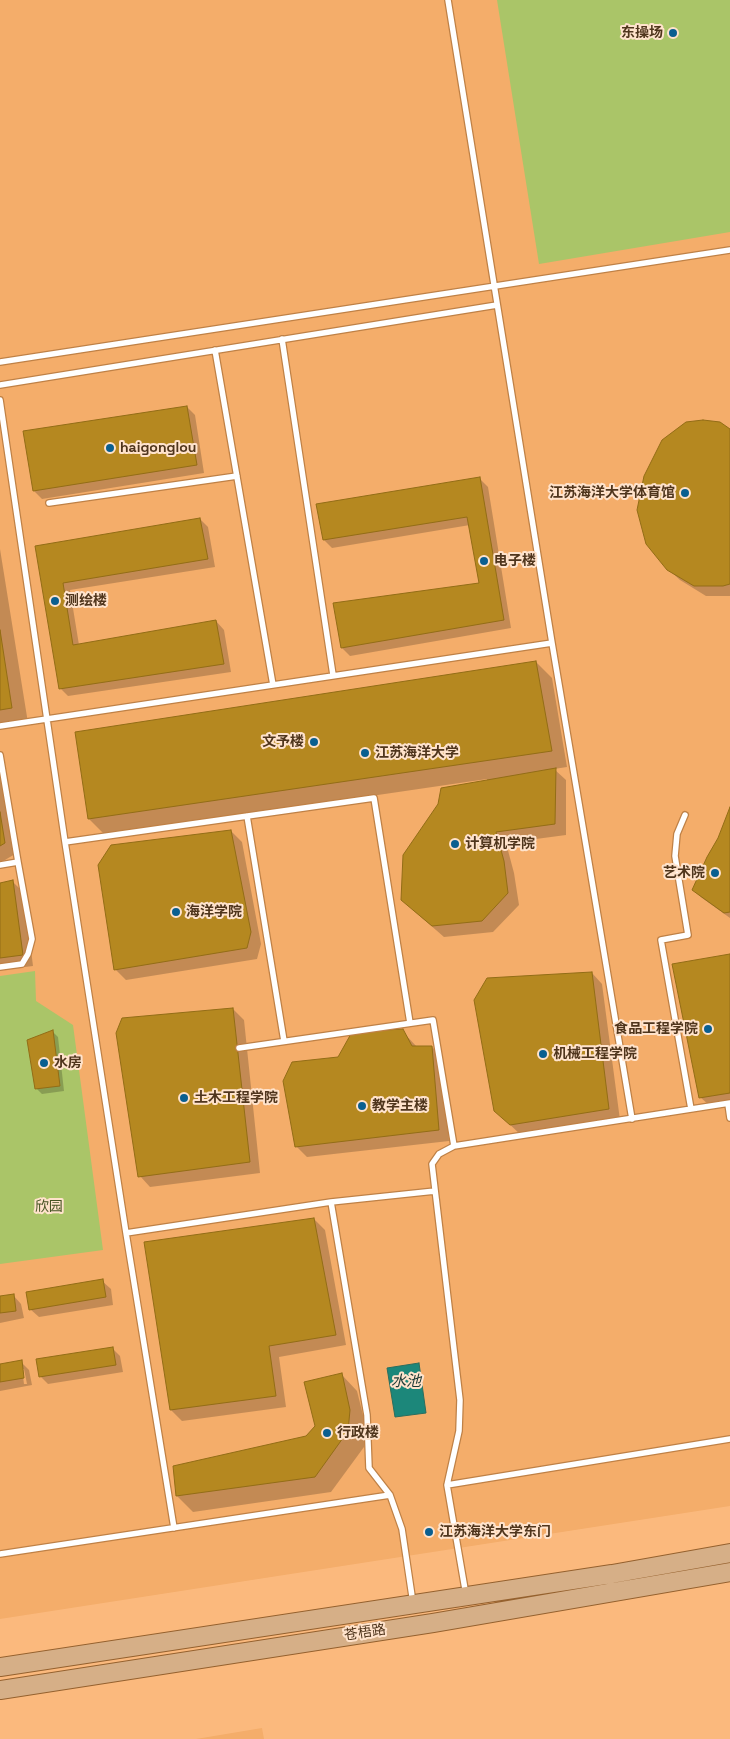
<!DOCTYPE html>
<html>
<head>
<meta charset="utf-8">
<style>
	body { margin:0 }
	canvas { display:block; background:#fbb97d }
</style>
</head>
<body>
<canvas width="730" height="1739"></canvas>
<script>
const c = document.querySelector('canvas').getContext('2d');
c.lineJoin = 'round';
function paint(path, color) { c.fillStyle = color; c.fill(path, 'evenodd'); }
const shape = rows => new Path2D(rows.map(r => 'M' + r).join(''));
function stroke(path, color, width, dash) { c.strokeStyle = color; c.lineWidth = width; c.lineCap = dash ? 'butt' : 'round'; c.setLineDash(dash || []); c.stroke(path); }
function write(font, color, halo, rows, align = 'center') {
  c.font = font + ' "Space Grotesk","Noto Sans SC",sans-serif'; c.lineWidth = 4; c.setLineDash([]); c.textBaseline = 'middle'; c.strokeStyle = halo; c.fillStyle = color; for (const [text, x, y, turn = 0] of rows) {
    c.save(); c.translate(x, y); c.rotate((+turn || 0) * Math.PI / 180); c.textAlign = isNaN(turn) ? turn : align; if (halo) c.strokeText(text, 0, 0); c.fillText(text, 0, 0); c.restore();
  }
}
const built = shape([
	[0,0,730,0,730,1506,0,1619],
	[262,1728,264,1739,196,1739]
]);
const green = shape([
	[497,0,730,0,730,232,539,264],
	[35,971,36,1001,73,1025,103,1250,0,1264,0,976]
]);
const water = shape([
	[419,1363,426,1413,395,1417,387,1368,419,1363]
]);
const shadow = shape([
	[187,407,195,415,204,473,42,499,34,491],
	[730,431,730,596,706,596,680,580,668,569],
	[480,479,488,487,511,628,350,656,342,648,480,584,470,525,332,548,324,540],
	[200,519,208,527,215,567,70,590,79,645,216,621,224,630,231,672,68,696,60,688,36,547],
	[0,549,28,723,0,728],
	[536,662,552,678,567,767,554,769,566,780,566,835,506,843,514,873,519,905,493,932,444,937,413,910,487,781,487,779,105,835,89,819],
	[0,771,15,854,0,863],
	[730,810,730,918,702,898,693,890,719,838],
	[231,831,242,842,261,944,257,959,126,980,115,969],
	[13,882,24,893,33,966,0,970,0,884],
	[730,955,730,1102,709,1105,700,1097],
	[592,973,602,984,620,1120,522,1136,504,1119],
	[233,1009,244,1020,260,1173,150,1187,140,1176],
	[402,1031,417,1047,432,1047,443,1058,449,1141,307,1157,296,1146,339,1059],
	[53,1032,58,1037,64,1091,42,1094,36,1088],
	[314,1219,325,1230,346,1345,279,1357,286,1407,182,1421,171,1410,145,1243],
	[102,1281,111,1289,113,1305,39,1317,30,1309],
	[13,1295,21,1304,24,1318,0,1323,0,1298],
	[112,1348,120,1356,123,1372,48,1384,40,1376],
	[21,1362,29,1370,32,1385,0,1391,0,1365],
	[22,1369,24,1369,27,1384,24,1384],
	[341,1374,357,1391,366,1427,364,1447,331,1492,193,1512,177,1496,306,1437,316,1427]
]);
const building = shape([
	[187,406,197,465,33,491,23,431,187,406],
	[703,420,720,422,730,429,730,584,723,586,694,586,667,570,646,544,637,510,644,476,662,440,686,422,703,420],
	[480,477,504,620,341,648,333,603,479,583,467,517,323,540,316,504,480,477],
	[200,518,208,559,63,583,73,645,216,620,224,664,59,689,35,546,200,518],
	[0,630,12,708,0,710,0,630],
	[536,661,552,751,88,819,75,732,536,661],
	[556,768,555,824,496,832,504,861,508,893,482,921,432,926,401,900,403,855,438,804,441,788,556,768],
	[730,807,730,912,724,913,692,890,707,857,718,838,730,807],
	[0,812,5,843,0,846,0,812],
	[231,830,251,932,247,948,114,970,98,865,111,845,231,830],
	[13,880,23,955,0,958,0,883,13,880],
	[730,954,730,1093,699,1098,672,964,730,954],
	[592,972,609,1109,510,1125,494,1111,474,1000,487,978,592,972],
	[233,1008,250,1162,138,1177,116,1033,122,1018,233,1008],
	[403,1029,412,1046,432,1046,439,1130,295,1147,283,1081,292,1062,338,1057,352,1032,403,1029],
	[53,1030,60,1086,35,1089,27,1040,53,1030],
	[314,1218,336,1335,269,1346,276,1396,170,1410,144,1242,314,1218],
	[103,1279,106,1297,29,1310,26,1292,103,1279],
	[14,1294,16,1311,0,1313,0,1296,14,1294],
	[113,1347,116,1365,39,1377,36,1359,113,1347],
	[22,1360,24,1378,0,1382,0,1364,22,1360],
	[342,1373,350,1410,348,1431,315,1477,176,1496,173,1466,306,1436,315,1426,304,1382,342,1373]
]);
const service = shape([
	[448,0,552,643,632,1119],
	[282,339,333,675],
	[215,350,273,685],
	[0,362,730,250],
	[0,385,497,305],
	[0,400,65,842,126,1233,174,1528],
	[49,503,237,476],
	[0,726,552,643],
	[0,755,18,862,0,865],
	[685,815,677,834,675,856,688,935,661,940,691,1109],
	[247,816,284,1041],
	[65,842,374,798,410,1023],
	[0,967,22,964,28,954,32,939,18,862],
	[239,1048,433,1020,454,1146],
	[728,1104,730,1118],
	[331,1202,435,1191],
	[126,1233,331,1202,367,1415,369,1468,390,1495,402,1529,413,1603],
	[447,1485,730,1439],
	[0,1554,390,1495],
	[466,1595,447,1485,459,1431,460,1400,432,1164,439,1154,454,1146,730,1103]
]);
const primary = shape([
	[0,1667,612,1574,730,1553],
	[0,1690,433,1623,730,1572]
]);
const markers = [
	[673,33,5,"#0a5f90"],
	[110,448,5,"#0a5f90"],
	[685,493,5,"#0a5f90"],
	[484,561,5,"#0a5f90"],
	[55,601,5,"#0a5f90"],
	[314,742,5,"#0a5f90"],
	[365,753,5,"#0a5f90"],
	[455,844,5,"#0a5f90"],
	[715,873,5,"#0a5f90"],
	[176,912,5,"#0a5f90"],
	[708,1029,5,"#0a5f90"],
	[543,1054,5,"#0a5f90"],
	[44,1063,5,"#0a5f90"],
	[184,1098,5,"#0a5f90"],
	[362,1106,5,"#0a5f90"],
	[327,1433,5,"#0a5f90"],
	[429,1532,5,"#0a5f90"]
];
const poiNames = [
	["东操场",663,33,"right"],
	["haigonglou",120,448],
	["江苏海洋大学体育馆",675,493,"right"],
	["电子楼",494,561],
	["测绘楼",65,601],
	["文予楼",304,742,"right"],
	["江苏海洋大学",375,753],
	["计算机学院",465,844],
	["艺术院",705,873,"right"],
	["海洋学院",186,912],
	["食品工程学院",698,1029,"right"],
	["机械工程学院",553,1054],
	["水房",54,1063],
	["土木工程学院",194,1098],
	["教学主楼",372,1106],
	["行政楼",337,1433],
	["江苏海洋大学东门",439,1532]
];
const parkNames = [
	["欣园",49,1207]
];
const streetNames = [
	["苍梧路",365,1633,-9]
];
const waterNames = [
	["水池",406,1382]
];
paint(built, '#f4ad6a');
paint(green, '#aac568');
paint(water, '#1c877a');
stroke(water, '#2b6e5e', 1);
paint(shadow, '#0003');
paint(building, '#b58820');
stroke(building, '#936d16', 1);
stroke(service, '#bf8146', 8);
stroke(primary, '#95612e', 20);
stroke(service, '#fff', 5.5);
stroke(primary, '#d6af87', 18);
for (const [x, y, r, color] of markers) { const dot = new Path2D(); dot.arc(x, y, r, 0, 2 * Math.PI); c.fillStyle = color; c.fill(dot); stroke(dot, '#ffe3cc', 2); }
write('bold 14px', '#4f351c', '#ffe3cc', poiNames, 'left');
write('14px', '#465423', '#ffe3cc', parkNames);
write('14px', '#4f351c', '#ffe3cc', streetNames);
write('italic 15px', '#1b3935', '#ffe3cc', waterNames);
</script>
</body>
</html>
